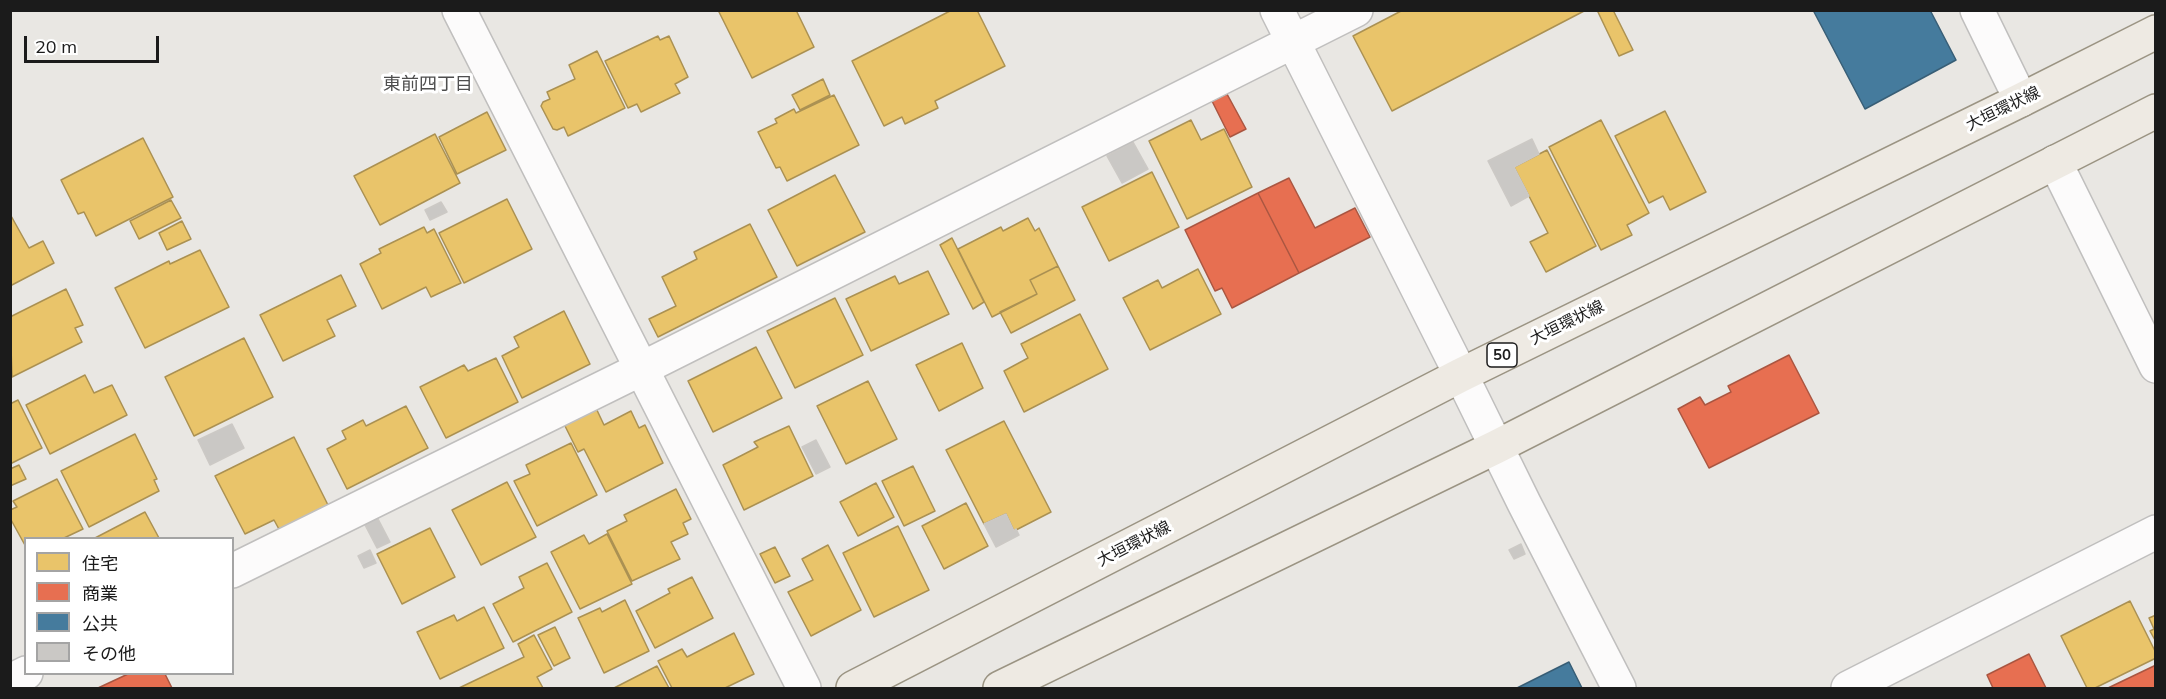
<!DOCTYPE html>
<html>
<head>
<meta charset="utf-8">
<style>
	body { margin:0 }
	#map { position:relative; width:2166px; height:699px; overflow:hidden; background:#e9e7e3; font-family:Mulish,"Noto Sans JP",sans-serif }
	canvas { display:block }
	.frame { position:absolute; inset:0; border:12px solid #1b1b1b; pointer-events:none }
	.legend { position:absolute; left:24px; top:537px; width:210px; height:138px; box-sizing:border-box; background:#fff; border:2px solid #a4a4a4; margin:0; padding:8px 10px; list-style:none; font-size:18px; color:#1b1b1b }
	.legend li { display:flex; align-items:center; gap:12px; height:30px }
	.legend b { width:30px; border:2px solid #a4a4a4 }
	.scale { position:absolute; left:24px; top:36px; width:135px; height:27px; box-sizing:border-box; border:3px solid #1b1b1b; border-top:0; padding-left:8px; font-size:18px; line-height:21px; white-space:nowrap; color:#1b1b1b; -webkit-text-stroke:4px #fff; paint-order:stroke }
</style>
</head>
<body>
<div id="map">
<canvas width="2166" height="699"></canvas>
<div class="frame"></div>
<ul class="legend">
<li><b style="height:16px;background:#e9c46a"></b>住宅</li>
<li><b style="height:16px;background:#e76f51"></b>商業</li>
<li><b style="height:16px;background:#457b9d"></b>公共</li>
<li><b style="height:16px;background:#cac8c5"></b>その他</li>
</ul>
<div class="scale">20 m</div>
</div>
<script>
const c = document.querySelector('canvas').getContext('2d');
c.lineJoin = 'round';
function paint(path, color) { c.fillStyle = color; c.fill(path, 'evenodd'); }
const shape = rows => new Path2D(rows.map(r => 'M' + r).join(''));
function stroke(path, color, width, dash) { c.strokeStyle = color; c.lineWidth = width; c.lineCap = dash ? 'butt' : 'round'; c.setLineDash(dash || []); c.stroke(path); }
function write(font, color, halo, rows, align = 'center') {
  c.font = font + ' Mulish,"Noto Sans JP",sans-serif'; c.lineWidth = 6; c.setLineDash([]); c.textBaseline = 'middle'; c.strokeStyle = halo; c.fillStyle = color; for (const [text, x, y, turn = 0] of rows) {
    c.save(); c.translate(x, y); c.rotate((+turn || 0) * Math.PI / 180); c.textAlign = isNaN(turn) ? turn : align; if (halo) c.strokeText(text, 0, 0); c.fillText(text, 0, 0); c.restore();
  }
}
const homes = shape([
	[718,10,796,10,814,47,752,78,718,10],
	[952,10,977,10,1005,66,935,101,938,108,905,124,902,117,884,126,852,61,952,10],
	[1403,10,1586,10,1392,111,1353,36,1403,10],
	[1597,10,1613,10,1633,50,1619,56,1597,10],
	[658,36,660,40,669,36,688,77,675,84,680,93,641,112,637,104,628,108,605,61,658,36],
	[597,51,625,108,568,136,564,127,557,130,553,129,541,106,543,102,550,99,547,92,575,79,569,65,597,51],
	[823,79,830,95,800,110,792,95,823,79],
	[834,95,859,145,787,181,780,167,776,168,758,132,777,123,775,119,794,109,796,113,834,95],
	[1665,111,1706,192,1670,210,1663,196,1649,203,1615,136,1665,111],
	[487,112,506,150,457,174,439,137,487,112],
	[1191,120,1201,140,1224,129,1252,187,1187,219,1149,141,1191,120],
	[1601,120,1649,213,1627,225,1632,235,1601,250,1549,147,1601,120],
	[435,134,460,183,380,225,354,176,435,134],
	[143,138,173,197,96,236,84,212,78,214,61,180,143,138],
	[1547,150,1596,246,1546,272,1530,242,1548,233,1514,167,1547,150],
	[1152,172,1179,227,1109,261,1082,207,1152,172],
	[835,175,865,232,797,266,768,210,835,175],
	[507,199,532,249,464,283,439,233,507,199],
	[171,200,181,218,139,239,130,221,171,200],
	[10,214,29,248,43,241,54,263,10,286,10,214],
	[1028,218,1035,231,1039,228,1058,266,1030,280,1037,294,992,317,958,249,1001,227,1003,231,1028,218],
	[182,221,191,239,167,250,159,233,182,221],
	[750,224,777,277,658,337,649,319,676,306,662,277,697,259,694,252,750,224],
	[424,227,427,233,434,229,461,283,431,297,426,287,382,309,360,264,381,253,379,249,424,227],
	[952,238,984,302,973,309,940,245,952,238],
	[200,250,229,307,145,348,115,288,169,261,170,264,200,250],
	[1058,266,1075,300,1011,333,1000,312,1037,294,1030,280,1058,266],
	[1198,269,1221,314,1150,350,1123,298,1158,280,1162,288,1198,269],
	[928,271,949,314,871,351,846,299,895,276,899,284,928,271],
	[341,275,356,306,327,320,335,336,283,361,260,315,341,275],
	[66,289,83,325,75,328,82,342,12,377,10,317,66,289],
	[835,298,863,355,795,388,767,331,835,298],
	[564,311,590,364,522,398,502,356,519,347,514,337,564,311],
	[1080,314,1108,369,1024,412,1004,371,1028,358,1021,344,1080,314],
	[244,338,273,397,194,436,165,377,244,338],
	[962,343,983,388,939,411,916,365,962,343],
	[756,347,782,398,713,432,688,381,756,347],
	[496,358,518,402,446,438,420,387,464,365,468,371,496,358],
	[85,375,94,393,112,385,127,415,50,454,26,405,85,375],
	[868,381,897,439,846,464,817,406,868,381],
	[18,400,42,448,10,464,10,404,18,400],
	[406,406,428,448,347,489,327,449,346,439,342,431,363,420,366,426,406,406],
	[595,406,604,425,631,411,639,428,645,425,663,463,606,492,584,449,578,452,563,422,595,406],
	[1004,421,1051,512,1014,531,1006,514,984,524,946,450,1004,421],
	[789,426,813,476,744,510,723,465,758,447,754,442,789,426],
	[135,434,157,479,154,480,159,491,89,527,61,471,135,434],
	[294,437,329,507,280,531,274,520,245,534,215,476,294,437],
	[571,443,597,495,537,526,514,481,530,474,526,465,571,443],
	[19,465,26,479,10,486,10,469,19,465],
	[913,466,935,511,904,526,882,481,913,466],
	[57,479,83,529,64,538,26,538,26,547,10,518,10,510,17,507,13,501,57,479],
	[507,482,536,537,481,565,452,510,507,482],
	[876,483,894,517,858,536,840,502,876,483],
	[676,489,691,519,683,523,688,534,671,542,680,559,632,581,607,531,627,521,624,515,676,489],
	[966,503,988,546,944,569,922,526,966,503],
	[145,512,159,538,95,538,145,512],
	[898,526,929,590,874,617,843,553,898,526],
	[430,528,455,577,402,604,377,554,430,528],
	[607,534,632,584,580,609,551,552,584,535,589,544,607,534],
	[828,545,861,610,811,636,788,592,813,580,802,559,828,545],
	[775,547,790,576,775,583,760,554,775,547],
	[547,563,572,612,513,642,493,604,524,588,519,577,547,563],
	[692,577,713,618,655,648,636,611,670,593,668,589,692,577],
	[625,600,649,651,604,673,578,618,600,608,602,612,625,600],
	[2130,601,2156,653,2156,658,2095,688,2087,688,2061,636,2130,601],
	[484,607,504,648,440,679,417,632,454,615,457,621,484,607],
	[2156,615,2156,642,2150,631,2154,629,2149,618,2156,615],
	[555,627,570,658,554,666,538,635,555,627],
	[734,633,754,674,725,688,672,688,658,661,682,649,687,657,734,633],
	[534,635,552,669,537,677,543,688,459,688,524,657,518,644,534,635],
	[657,666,669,688,614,688,657,666]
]);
const shops = shape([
	[1227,94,1246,129,1230,137,1212,101,1227,94],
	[1289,178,1315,228,1355,208,1370,237,1299,273,1258,193,1289,178],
	[1258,193,1299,273,1232,308,1222,288,1215,291,1185,230,1258,193],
	[1789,355,1819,413,1709,468,1678,409,1700,397,1705,405,1731,392,1728,386,1789,355],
	[2029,654,2046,688,1993,688,1987,675,2029,654],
	[2156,665,2156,688,2108,688,2156,665],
	[128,674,165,674,172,688,98,688,128,674]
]);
const public = shape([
	[1813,10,1930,10,1956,60,1865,109,1813,10],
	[1569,662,1582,688,1517,688,1569,662]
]);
const building = shape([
	[1532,139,1539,154,1514,167,1529,196,1511,206,1488,161,1532,139],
	[1133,142,1148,169,1122,183,1107,156,1133,142],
	[441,202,447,212,430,220,425,210,441,202],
	[232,424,244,448,210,465,198,440,232,424],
	[816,440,830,467,816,474,802,447,816,440],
	[1006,514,1014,531,1016,529,1019,535,996,547,984,524,1006,514],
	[377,517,390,542,377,548,364,523,377,517],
	[1521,544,1525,554,1514,559,1509,550,1521,544],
	[370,550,376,563,364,568,358,556,370,550]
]);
const street = shape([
	[459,10,804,688],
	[1277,10,1461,375,1524,503,1619,688],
	[1977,10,2021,100],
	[2055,162,2156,366],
	[232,571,641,369,1356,10],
	[10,681,26,673],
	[1848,688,2156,532]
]);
const primary = shape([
	[853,688,1461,375,2021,100,2156,32],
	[1000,688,1496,447,2156,111]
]);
const shields = [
	[1502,355,30]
];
const shieldNames = [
	["50",1502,355]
];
const streetNames = [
	["大垣環状線",2003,109,-26],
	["大垣環状線",1567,323,-26],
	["大垣環状線",1134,544,-27]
];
const neighbourhoodNames = [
	["東前四丁目",428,85]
];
paint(homes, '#e9c46a');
stroke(homes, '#ab9152', 1.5);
paint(shops, '#e76f51');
stroke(shops, '#aa5641', 1.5);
paint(public, '#457b9d');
stroke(public, '#385e76', 1.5);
paint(building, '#cac8c5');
stroke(building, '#ccc9c5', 1.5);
stroke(street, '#c0bfbe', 36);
stroke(primary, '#9b9483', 36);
stroke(street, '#fcfbfb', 33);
stroke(primary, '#eeeae3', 33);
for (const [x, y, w] of shields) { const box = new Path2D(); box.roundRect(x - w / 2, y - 12, w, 24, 4.5); c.fillStyle = '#fff'; c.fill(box); stroke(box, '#1b1b1b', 1.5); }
write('bold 15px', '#1b1b1b', null, shieldNames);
write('16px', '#1b1b1b', '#fff', streetNames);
write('18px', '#4e4e4e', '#fff', neighbourhoodNames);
</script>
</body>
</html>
